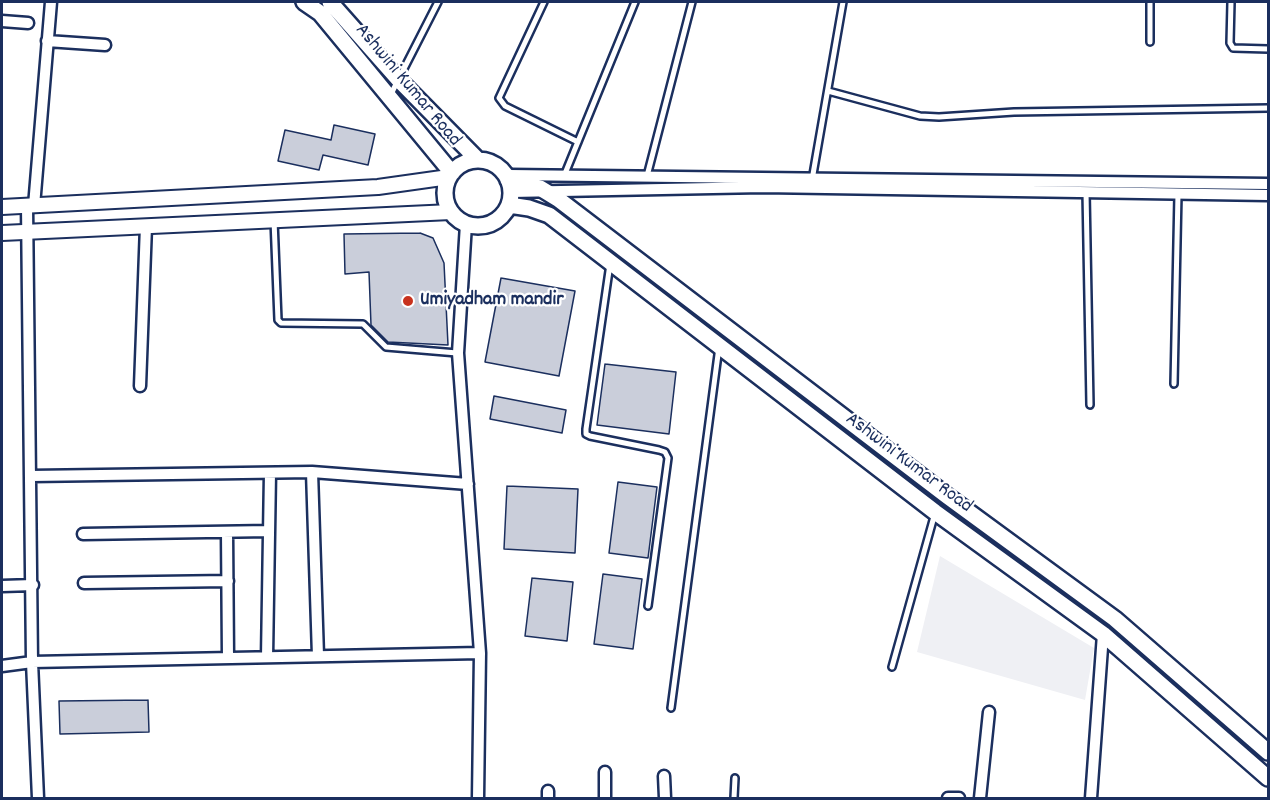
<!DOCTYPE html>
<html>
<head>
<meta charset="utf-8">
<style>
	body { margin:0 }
	#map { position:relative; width:1270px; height:800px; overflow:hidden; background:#fff; font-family:Dekko,sans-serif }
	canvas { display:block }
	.frame { position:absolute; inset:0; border:3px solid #1b2f5e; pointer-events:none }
</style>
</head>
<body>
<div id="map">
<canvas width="1270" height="800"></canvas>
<div class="frame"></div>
</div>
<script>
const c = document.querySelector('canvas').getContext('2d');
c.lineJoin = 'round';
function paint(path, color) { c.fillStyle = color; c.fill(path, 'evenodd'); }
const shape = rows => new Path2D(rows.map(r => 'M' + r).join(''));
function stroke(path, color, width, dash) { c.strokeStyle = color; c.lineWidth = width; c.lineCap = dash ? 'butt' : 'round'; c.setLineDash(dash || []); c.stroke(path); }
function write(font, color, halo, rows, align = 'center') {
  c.font = font + ' Dekko,sans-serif'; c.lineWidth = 4.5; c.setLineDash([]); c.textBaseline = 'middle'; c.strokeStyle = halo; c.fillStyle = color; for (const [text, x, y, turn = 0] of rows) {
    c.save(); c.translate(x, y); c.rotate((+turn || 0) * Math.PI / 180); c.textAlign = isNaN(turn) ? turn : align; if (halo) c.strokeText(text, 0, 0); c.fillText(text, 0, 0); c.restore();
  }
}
const built = shape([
	[940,556,1094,648,1085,700,917,652]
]);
const building = shape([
	[334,125,375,134,368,165,323,155,319,170,278,161,285,130,331,140,334,125],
	[420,233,433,238,444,263,448,345,388,342,371,325,369,272,345,274,344,234,420,233],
	[501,278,575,291,559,376,485,362,501,278],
	[605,364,676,372,669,434,597,425,605,364],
	[494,396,566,410,562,433,490,419,494,396],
	[618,482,657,487,648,558,609,553,618,482],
	[507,486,578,489,575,553,504,549,507,486],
	[603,574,642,579,633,649,594,644,603,574],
	[532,578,573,582,567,641,525,636,532,578],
	[148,700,149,732,60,734,59,701,148,700]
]);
const service = shape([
	[544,2,499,98,505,106,578,142],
	[1150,2,1150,42],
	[1231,2,1230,43,1233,48,1268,49],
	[828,91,920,116,939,117,1014,112,1268,108],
	[390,96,438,2],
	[564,176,635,2],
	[647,176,692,2],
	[812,180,843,2],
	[1086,192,1090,405],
	[274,220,278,320,281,323,363,324,386,347,457,353],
	[610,264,586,429,586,434,590,436,659,450,665,452,668,458,648,606],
	[1174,384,1178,194],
	[892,667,935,513],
	[671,708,719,347],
	[734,798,735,778]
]);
const minor = shape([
	[2,21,28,23],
	[47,41,105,45],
	[509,175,1268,184],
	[511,192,763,187,1268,195],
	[27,206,32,662,38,798],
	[34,206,51,2],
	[466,224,458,353,480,653,478,798],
	[140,386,146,226],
	[312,472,468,484],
	[31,476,312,472,318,656],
	[227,532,228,658],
	[83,534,269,531],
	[84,583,228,581],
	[2,586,33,585],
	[267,657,270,473],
	[2,666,32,662,480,653],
	[605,772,605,798],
	[664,776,665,798],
	[548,791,548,798],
	[948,798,959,798],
	[980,798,989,712],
	[1091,798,1103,634]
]);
const tertiary = shape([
	[2,207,378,187,449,177],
	[2,233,451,212]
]);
const secondary = shape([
	[304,2,320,13,452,173],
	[330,2,399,80,478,160],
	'445 193a33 33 0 1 1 66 0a33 33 0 1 1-66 0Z',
	[508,180,540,188,558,199,947,496,1115,619,1268,752],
	[509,205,529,208,549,215,935,512,1103,634,1268,778]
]);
const markers = [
	[408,301,6,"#c8321e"]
];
const streetNames = [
	["Ashwini Kumar Road",407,86,50],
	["Ashwini Kumar Road",908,464,37]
];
const poiNames = [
	["Umiyadham mandir",420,301]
];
paint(built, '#eff0f4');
paint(building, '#caceda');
stroke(building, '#1b2f5e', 1.5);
stroke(service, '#1b2f5e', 10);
stroke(minor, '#1b2f5e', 15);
stroke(tertiary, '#1b2f5e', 18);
stroke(secondary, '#1b2f5e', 20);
stroke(service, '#fff', 5);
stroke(minor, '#fff', 10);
stroke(tertiary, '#fff', 14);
stroke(secondary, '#fff', 15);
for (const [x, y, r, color] of markers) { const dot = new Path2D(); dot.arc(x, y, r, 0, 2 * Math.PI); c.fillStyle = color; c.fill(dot); stroke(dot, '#fff', 2); }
write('20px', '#1b2f5e', '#fff', streetNames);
write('bold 20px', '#1b2f5e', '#fff', poiNames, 'left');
</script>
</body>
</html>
